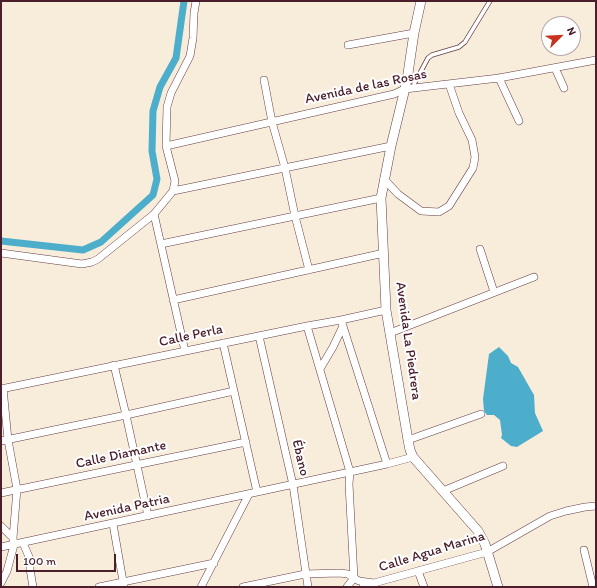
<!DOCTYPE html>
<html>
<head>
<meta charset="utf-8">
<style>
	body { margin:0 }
	#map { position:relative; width:597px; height:588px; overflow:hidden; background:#f8ecdb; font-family:Itim,sans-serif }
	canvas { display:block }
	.frame { position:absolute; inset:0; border:2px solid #4a1f2b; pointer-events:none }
	.north { position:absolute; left:541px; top:16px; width:40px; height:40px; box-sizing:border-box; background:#fff; border:1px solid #b7a5aa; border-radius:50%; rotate:66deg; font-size:11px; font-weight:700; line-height:16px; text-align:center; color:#4a1f2b }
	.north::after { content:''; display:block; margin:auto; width:14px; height:18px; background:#c8321e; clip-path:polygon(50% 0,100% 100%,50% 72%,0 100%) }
	.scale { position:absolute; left:16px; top:554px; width:100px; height:18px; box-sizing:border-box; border:2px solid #4a1f2b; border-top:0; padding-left:5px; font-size:12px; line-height:14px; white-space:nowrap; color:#4a1f2b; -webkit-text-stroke:3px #fff; paint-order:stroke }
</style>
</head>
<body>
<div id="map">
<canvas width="597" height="588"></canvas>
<div class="frame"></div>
<div class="north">N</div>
<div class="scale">100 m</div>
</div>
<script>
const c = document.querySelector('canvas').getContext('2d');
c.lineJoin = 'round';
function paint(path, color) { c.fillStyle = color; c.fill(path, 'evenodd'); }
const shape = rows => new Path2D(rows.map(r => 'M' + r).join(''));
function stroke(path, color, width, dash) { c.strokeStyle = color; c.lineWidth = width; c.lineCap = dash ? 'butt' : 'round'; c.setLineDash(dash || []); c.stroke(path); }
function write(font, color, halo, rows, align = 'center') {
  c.font = font + ' Itim,sans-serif'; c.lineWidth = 4; c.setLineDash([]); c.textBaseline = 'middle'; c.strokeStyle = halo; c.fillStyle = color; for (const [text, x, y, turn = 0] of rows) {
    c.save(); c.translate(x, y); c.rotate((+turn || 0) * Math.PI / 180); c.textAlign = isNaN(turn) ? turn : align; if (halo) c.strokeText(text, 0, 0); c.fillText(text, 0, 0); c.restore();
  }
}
const water = shape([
	[499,347,508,356,511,363,518,367,534,395,535,413,543,431,517,447,511,446,501,438,502,435,500,420,494,415,487,415,484,411,483,399,489,354]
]);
const canal = shape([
	[1,241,83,250,101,242,153,195,157,179,152,151,153,111,160,87,176,58,184,1]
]);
const service = shape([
	[412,88,428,58,432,55,459,47,465,42,490,1]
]);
const minor = shape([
	[348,45,414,33],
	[555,68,564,88],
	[499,78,519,121],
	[264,80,272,122,285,168,295,216,309,270],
	[166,146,394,94,405,89,499,78,596,60],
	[384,179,398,194,421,211,439,212,449,206,473,168,475,157,472,140,459,113,449,84],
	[173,191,391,146],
	[154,214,185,351],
	[161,244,381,198],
	[480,249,494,292],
	[1,253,82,264,92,262,98,259,154,214,173,191,175,181,166,146,167,107,171,93,190,56,193,38,194,13,196,1],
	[173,300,384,253],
	[341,320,387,464],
	[307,326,350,472,349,484,354,578,359,581,374,583,375,587],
	[390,333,534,277],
	[259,336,293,485,308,587],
	[223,343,257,492],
	[114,365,126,415,148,516],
	[320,369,333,347,343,326],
	[1,389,307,326,341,320,386,310],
	[408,440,481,414],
	[1,441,126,415,234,391],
	[443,491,503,466],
	[1,493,246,442],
	[113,524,124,587],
	[1,526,13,538],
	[23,543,30,559,30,569,33,587],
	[1,547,257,492,387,464,413,457],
	[584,550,593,587],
	[418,571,424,587],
	[1,583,7,571,14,545,13,538,17,489,8,440,3,388],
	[99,587,214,563],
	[201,587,249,494],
	[243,587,305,574,339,573,348,574,354,578,347,587],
	[363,587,374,583,487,552,550,516,566,511,585,507,596,506]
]);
const tertiary = shape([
	[421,1,414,33,407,80,391,146,381,198,386,310,408,440,410,450,413,457,478,531,485,544,498,587]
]);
const streetNames = [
	["Avenida de las Rosas",366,87,-12],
	["Calle Perla",191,336,-12],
	["Avenida La Piedrera",408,341,82],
	["Calle Diamante",121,455,-12],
	["Ébano",300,458,77],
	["Avenida Patria",127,508,-12],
	["Calle Agua Marina",432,552,-17]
];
paint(water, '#4daecc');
stroke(canal, '#4daecc', 7);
stroke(service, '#643e45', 5);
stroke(minor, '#643e45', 8);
stroke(tertiary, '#643e45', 10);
stroke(service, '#fff', 3.5);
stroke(minor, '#fff', 7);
stroke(tertiary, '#fff', 9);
write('14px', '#4a1f2b', '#fff', streetNames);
</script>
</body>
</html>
